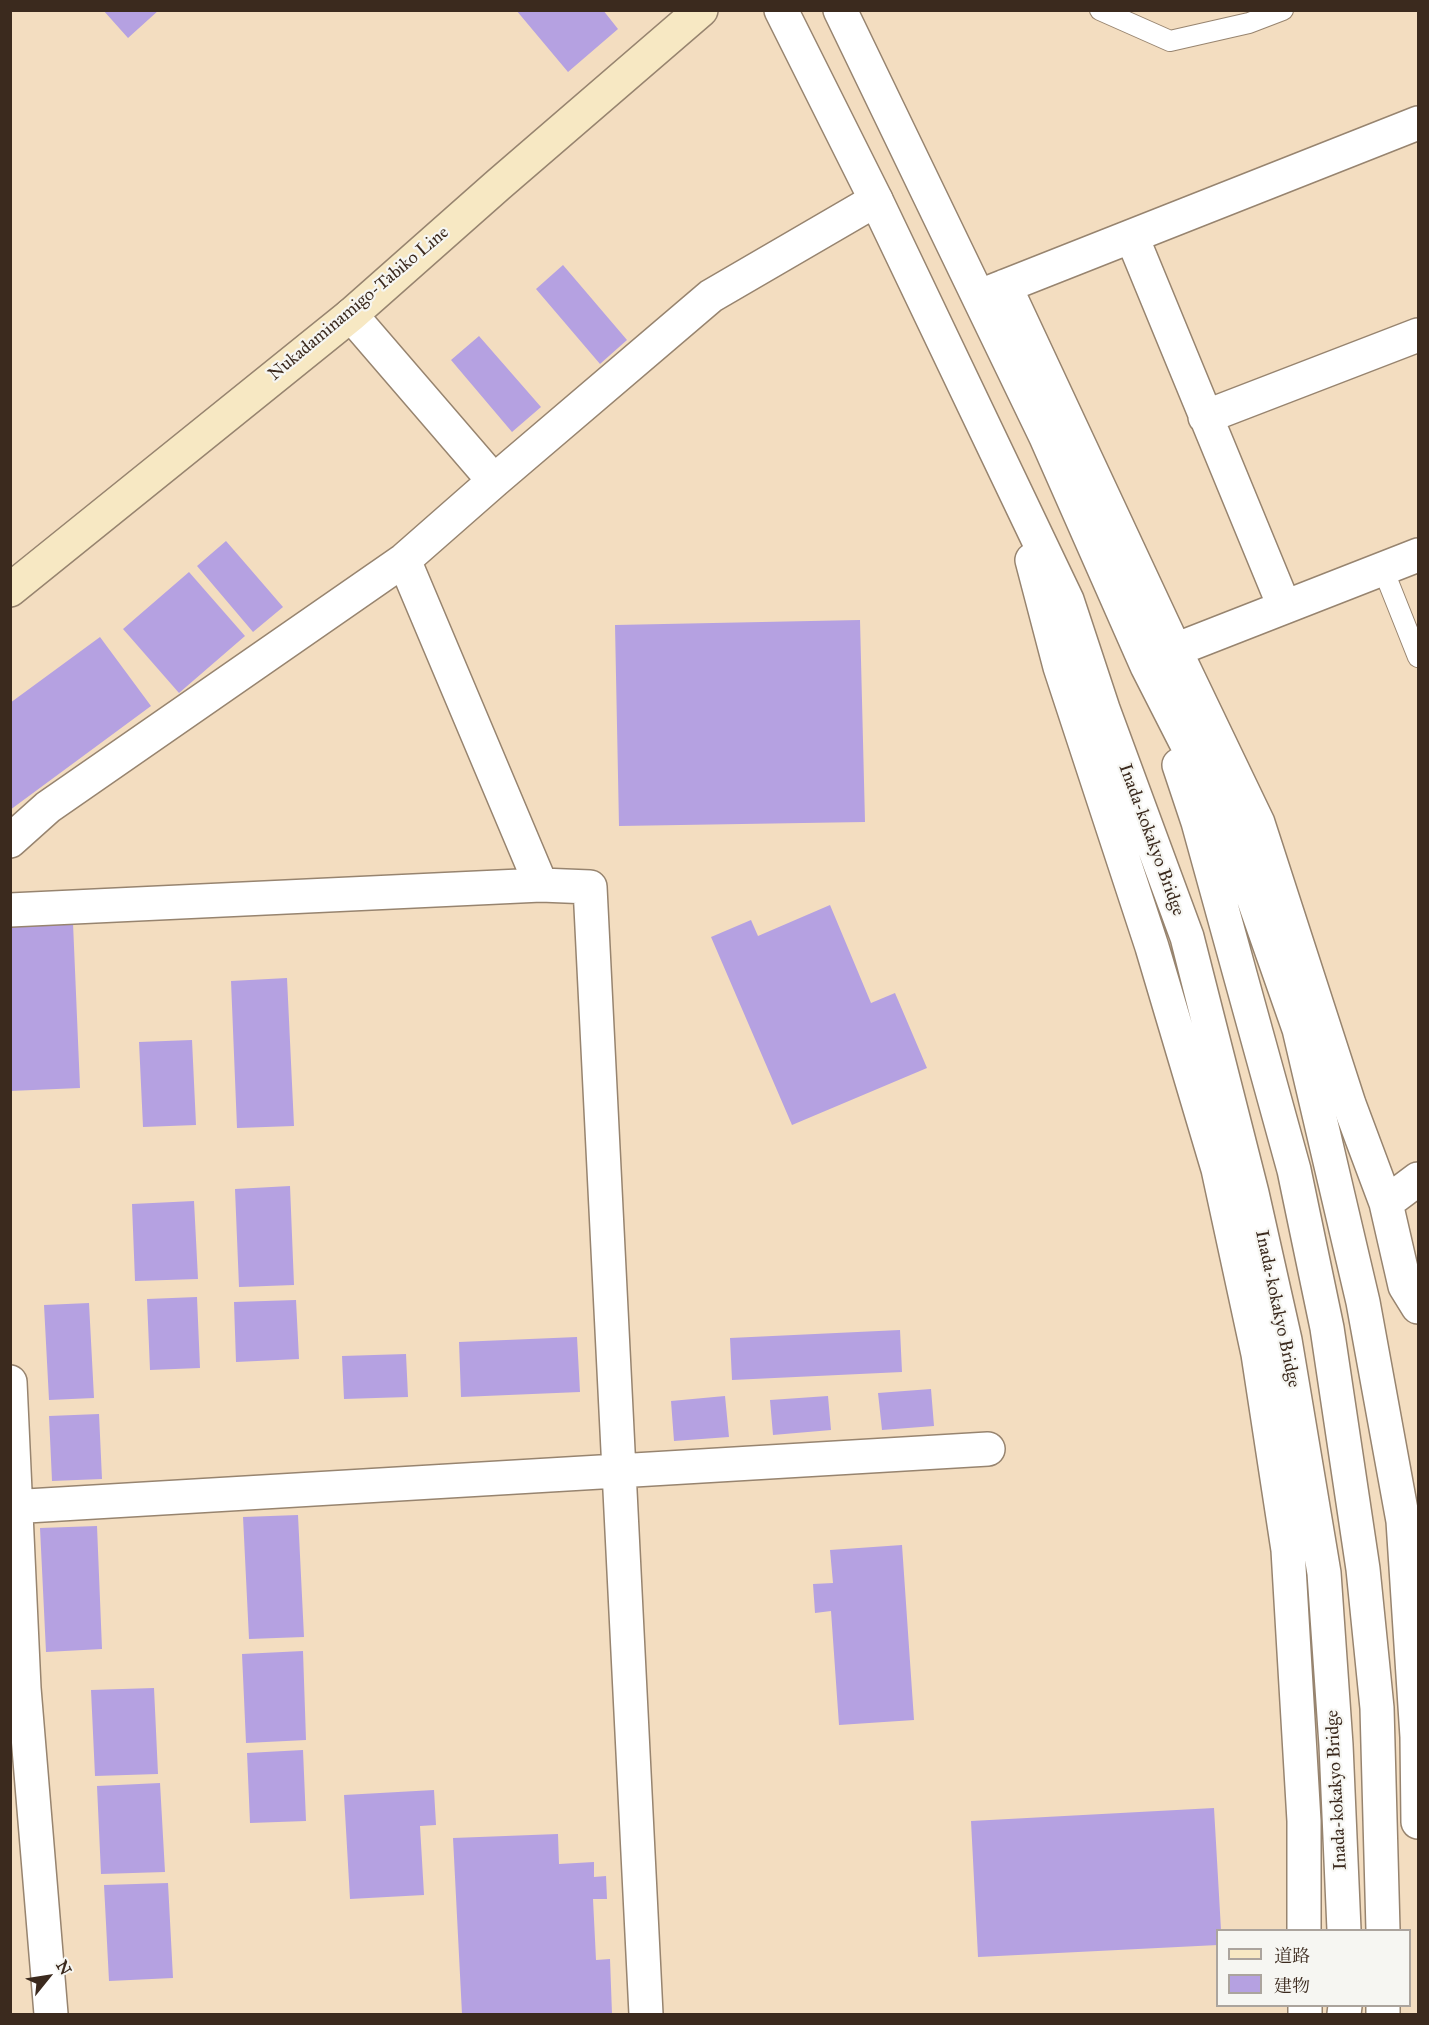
<!DOCTYPE html>
<html>
<head>
<meta charset="utf-8">
<style>
	body { margin:0 }
	#map { position:relative; width:1429px; height:2025px; overflow:hidden; background:#f3ddc0; font-family:"IM FELL Great Primer","Noto Serif JP",serif }
	canvas { display:block }
	.frame { position:absolute; inset:0; border:12px solid #3b2a1e; pointer-events:none }
	.legend { position:absolute; left:1216px; top:1929px; width:195px; height:78px; box-sizing:border-box; background:#f6f6f2; border:2px solid #aba49d; margin:0; padding:8px 10px; list-style:none; font-size:18px; color:#3b2a1e }
	.legend li { display:flex; align-items:center; gap:12px; height:30px }
	.legend b { width:30px; border:2px solid #aba49d }
	.north { position:absolute; left:18px; top:1947px; width:60px; height:60px; -webkit-text-stroke:4px #f6f6f2; paint-order:stroke; rotate:60deg; font-size:16px; font-weight:700; line-height:24px; text-align:center; color:#3b2a1e }
	.north::after { content:''; display:block; margin:auto; width:21px; height:27px; background:#3b2a1e; clip-path:polygon(50% 0,100% 100%,50% 72%,0 100%) }
</style>
</head>
<body>
<div id="map">
<canvas width="1429" height="2025"></canvas>
<div class="frame"></div>
<ul class="legend">
<li><b style="height:8px;background:#f7e8c3"></b>道路</li>
<li><b style="height:16px;background:#b5a1e1"></b>建物</li>
</ul>
<div class="north">N</div>
</div>
<script>
const c = document.querySelector('canvas').getContext('2d');
c.lineJoin = 'round';
function paint(path, color) { c.fillStyle = color; c.fill(path, 'evenodd'); }
const shape = rows => new Path2D(rows.map(r => 'M' + r).join(''));
function stroke(path, color, width, dash) { c.strokeStyle = color; c.lineWidth = width; c.lineCap = dash ? 'butt' : 'round'; c.setLineDash(dash || []); c.stroke(path); }
function write(font, color, halo, rows, align = 'center') {
  c.font = font + ' "IM FELL Great Primer",serif'; c.lineWidth = 4.5; c.setLineDash([]); c.textBaseline = 'middle'; c.strokeStyle = halo; c.fillStyle = color; for (const [text, x, y, turn = 0] of rows) {
    c.save(); c.translate(x, y); c.rotate((+turn || 0) * Math.PI / 180); c.textAlign = isNaN(turn) ? turn : align; if (halo) c.strokeText(text, 0, 0); c.fillText(text, 0, 0); c.restore();
  }
}
const building = shape([
	[103,10,159,10,128,38],
	[516,10,603,10,618,29,568,72],
	[563,265,627,340,600,364,536,289],
	[479,336,541,407,512,432,451,360],
	[226,541,283,607,253,632,197,566],
	[189,572,245,636,179,693,123,629],
	[860,620,865,822,619,826,615,625],
	[100,637,151,706,10,810,10,703],
	[830,905,871,1003,895,993,927,1068,792,1125,711,937,751,920,758,936],
	[73,923,80,1088,10,1091,10,926],
	[287,978,294,1126,237,1128,231,981],
	[192,1040,196,1125,143,1127,139,1042],
	[290,1186,294,1285,239,1287,235,1189],
	[194,1201,198,1279,135,1281,132,1204],
	[197,1297,200,1368,150,1370,147,1299],
	[296,1300,299,1359,236,1362,234,1302],
	[89,1303,94,1398,49,1400,44,1305],
	[900,1330,902,1372,732,1380,730,1338],
	[577,1337,580,1392,461,1397,459,1342],
	[406,1354,408,1397,344,1399,342,1356],
	[931,1389,934,1426,882,1430,878,1393],
	[725,1396,729,1437,674,1441,671,1401],
	[828,1396,831,1430,773,1435,770,1400],
	[99,1414,102,1479,52,1481,49,1416],
	[298,1515,304,1637,249,1639,243,1517],
	[97,1526,102,1649,46,1652,40,1528],
	[902,1545,914,1720,839,1725,831,1611,815,1613,813,1584,833,1583,830,1550],
	[303,1651,306,1740,246,1743,242,1654],
	[154,1688,158,1774,95,1776,91,1690],
	[303,1750,306,1821,250,1823,247,1753],
	[160,1783,165,1872,101,1874,97,1786],
	[434,1790,436,1825,420,1826,424,1895,350,1899,344,1795],
	[1214,1808,1221,1930,1218,1930,1218,1945,978,1957,971,1821],
	[558,1834,559,1864,594,1862,594,1877,606,1876,607,1899,593,1899,596,1960,610,1959,612,2014,462,2014,453,1838],
	[168,1883,173,1978,109,1981,104,1885]
]);
const service = shape([
	[1100,10,1170,41,1249,23,1283,10],
	[1383,569,1418,657]
]);
const minor = shape([
	[1132,237,1284,606],
	[1005,286,1175,650,1258,823,1349,1104,1386,1203,1405,1286,1418,1307],
	[985,294,1418,123],
	[351,315,494,481],
	[1205,417,1418,335],
	[1156,660,1175,650,1418,555],
	[10,841,48,807,404,560,494,481,711,296,876,200],
	[541,885,590,887,646,2014],
	[10,910,541,885,404,560],
	[1386,1203,1418,1179],
	[10,1382,24,1688,51,2014],
	[10,1507,988,1449]
]);
const tertiary = shape([
	[781,10,876,200,1067,600,1103,709,1187,937,1252,1193,1285,1340,1324,1573,1336,1745,1344,1930],
	[840,10,1046,437,1147,666,1227,823,1299,1029,1363,1302,1403,1521,1417,1737,1418,1822],
	[1032,560,1060,667,1152,947,1218,1169,1258,1354,1288,1550,1304,1821,1304,1930],
	[1179,765,1198,822,1294,1170,1327,1328,1363,1569,1377,1708,1383,1930],
	[1305,2006,1305,2014],
	[1344,2014,1345,2006],
	[1383,2014,1383,2006]
]);
const secondary = shape([
	[10,590,351,315,498,185,701,10]
]);
const streetNames = [
	["Nukadaminamigo-Tabiko Line",359,304,-40],
	["Inada-kokakyo Bridge",1151,840,70],
	["Inada-kokakyo Bridge",1277,1309,78],
	["Inada-kokakyo Bridge",1337,1790,-93]
];
paint(building, '#b5a1e1');
stroke(service, '#97846f', 22);
stroke(minor, '#97846f', 36);
stroke(tertiary, '#97846f', 36);
stroke(secondary, '#97846f', 36);
stroke(service, '#fff', 20);
stroke(minor, '#fff', 33);
stroke(tertiary, '#fff', 33);
stroke(secondary, '#f7e8c3', 33);
write('18px', '#3b2a1e', '#f6f6f2', streetNames);
</script>
</body>
</html>
